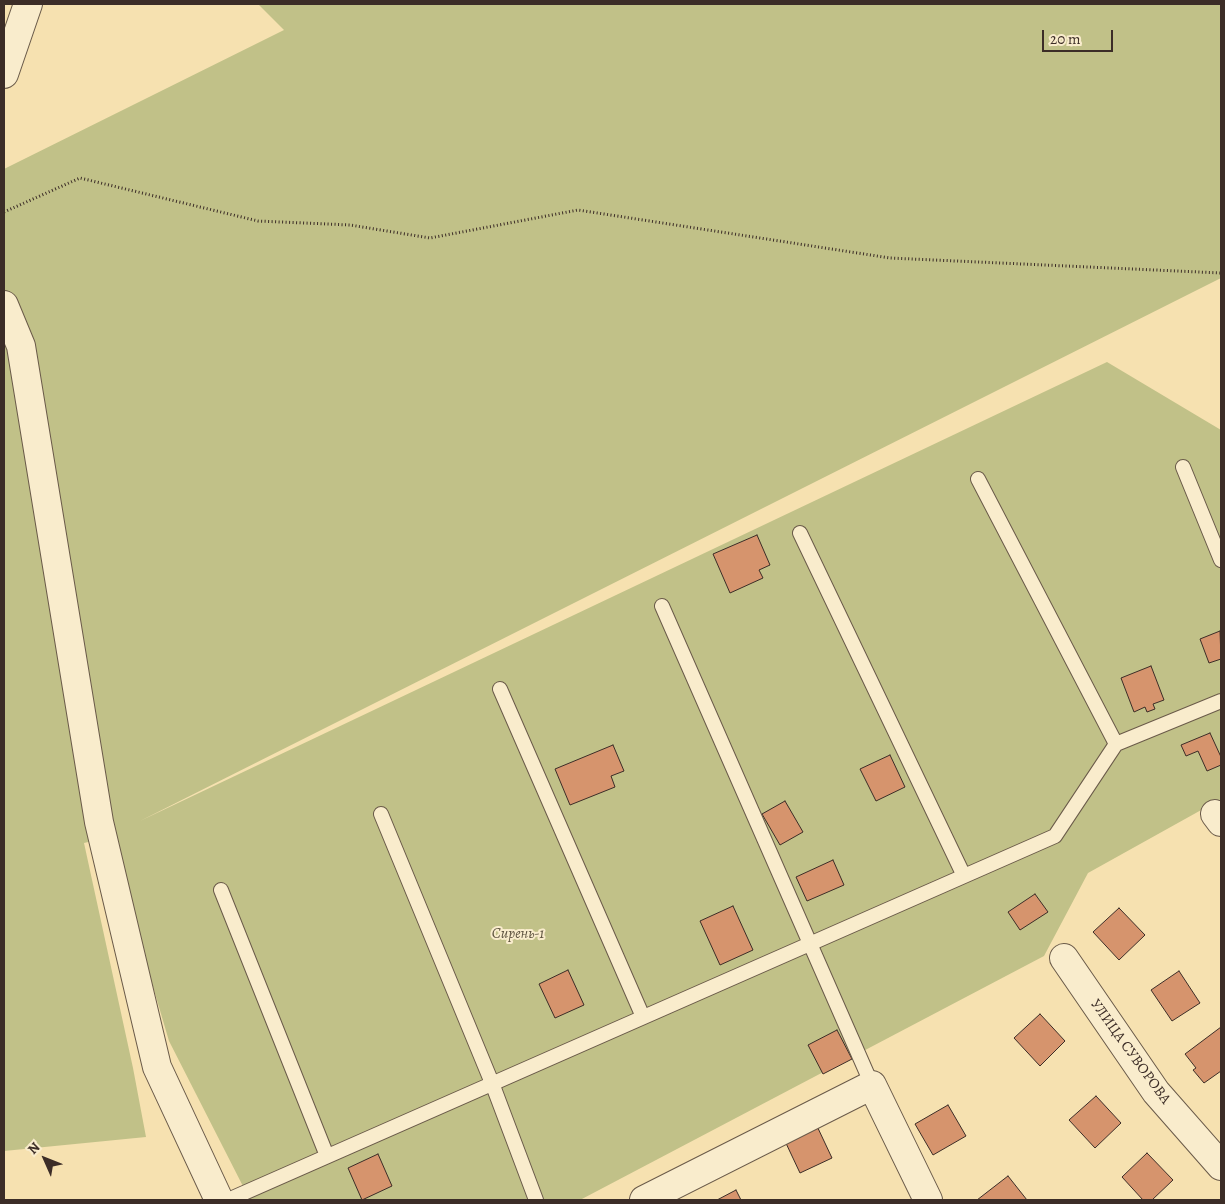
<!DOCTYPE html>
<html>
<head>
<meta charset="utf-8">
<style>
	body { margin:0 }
	#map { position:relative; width:1225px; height:1204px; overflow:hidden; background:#f6e1b0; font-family:Alegreya,serif }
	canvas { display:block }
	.frame { position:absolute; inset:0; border:5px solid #3c2d27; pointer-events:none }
	.north { position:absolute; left:20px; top:1134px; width:50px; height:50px; -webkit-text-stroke:4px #f9eccc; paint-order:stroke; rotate:314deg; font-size:14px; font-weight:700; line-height:20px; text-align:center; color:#3c2d27 }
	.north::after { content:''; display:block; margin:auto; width:18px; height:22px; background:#3c2d27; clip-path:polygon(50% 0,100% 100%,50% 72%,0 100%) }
	.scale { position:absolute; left:1042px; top:30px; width:71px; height:22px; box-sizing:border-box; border:2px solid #3c2d27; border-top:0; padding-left:6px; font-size:15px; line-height:18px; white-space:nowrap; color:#3c2d27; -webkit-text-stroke:4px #f9eccc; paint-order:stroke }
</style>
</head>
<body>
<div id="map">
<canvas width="1225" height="1204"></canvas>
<div class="frame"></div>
<div class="north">N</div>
<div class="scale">20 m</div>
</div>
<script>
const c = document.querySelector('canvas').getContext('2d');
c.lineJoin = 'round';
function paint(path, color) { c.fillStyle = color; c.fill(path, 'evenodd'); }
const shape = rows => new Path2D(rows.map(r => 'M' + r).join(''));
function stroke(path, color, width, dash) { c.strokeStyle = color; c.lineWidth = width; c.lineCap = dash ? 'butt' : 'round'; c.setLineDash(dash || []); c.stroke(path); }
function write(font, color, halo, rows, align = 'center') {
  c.font = font + ' Alegreya,serif'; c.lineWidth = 4; c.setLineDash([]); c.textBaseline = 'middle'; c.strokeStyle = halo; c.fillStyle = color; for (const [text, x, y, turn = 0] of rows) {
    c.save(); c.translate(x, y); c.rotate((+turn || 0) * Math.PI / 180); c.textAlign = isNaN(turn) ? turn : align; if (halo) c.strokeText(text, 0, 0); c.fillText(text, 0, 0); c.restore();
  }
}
const green = shape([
	[258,4,1221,4,1221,278,140,821,1107,362,1221,430,1221,799,1088,873,1044,956,580,1200,250,1200,169,1041,109,837,84,843,133,1068,146,1137,4,1151,4,169,284,30]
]);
const building = shape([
	[757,535,770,565,759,570,763,578,730,593,713,554,757,535],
	[1220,631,1221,659,1209,663,1200,639,1220,631],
	[1151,666,1164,700,1153,704,1155,709,1147,712,1145,707,1134,712,1121,678,1151,666],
	[1210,733,1221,757,1221,765,1207,771,1198,751,1186,756,1181,745,1210,733],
	[613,745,624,771,611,776,615,787,570,805,555,769,613,745],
	[890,755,905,787,876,801,860,769,890,755],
	[785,801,803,832,780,845,762,814,785,801],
	[833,860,844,885,807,901,796,877,833,860],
	[1035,894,1048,912,1020,930,1008,912,1035,894],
	[733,906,753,950,720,965,700,921,733,906],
	[1119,908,1145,935,1119,960,1093,932,1119,908],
	[568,970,584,1005,555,1018,539,984,568,970],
	[1179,971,1200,1003,1172,1021,1151,990,1179,971],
	[1040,1014,1065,1041,1040,1066,1014,1038,1040,1014],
	[1221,1027,1221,1071,1204,1083,1193,1070,1196,1068,1185,1054,1221,1027],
	[837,1030,852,1059,823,1074,808,1045,837,1030],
	[1096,1096,1121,1123,1095,1148,1069,1120,1096,1096],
	[948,1105,966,1136,933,1155,915,1124,948,1105],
	[816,1124,832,1158,800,1173,784,1139,816,1124],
	[1147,1153,1173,1180,1152,1200,1143,1200,1122,1177,1147,1153],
	[378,1154,392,1186,362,1200,348,1168,378,1154],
	[1008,1176,1027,1200,977,1200,1008,1176],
	[736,1190,741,1200,717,1200,736,1190]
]);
const path = shape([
	[4,212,80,178,258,221,350,225,430,238,578,210,890,258,1221,273]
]);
const service = shape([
	[1183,467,1221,560],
	[978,479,1116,744],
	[800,533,964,876],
	[662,606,872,1085],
	[500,689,643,1017],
	[381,814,492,1083,536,1200],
	[221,890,327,1156],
	[228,1200,1055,836,1116,744,1221,701]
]);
const minor = shape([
	[4,74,28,4],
	[4,305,21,346,99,822,157,1067,219,1200],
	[1215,814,1221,822],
	[1064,958,1156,1092,1221,1166],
	[644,1200,872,1085,928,1200]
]);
const parkNames = [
	["Сирень-1",518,934]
];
const streetNames = [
	["УЛИЦА СУВОРОВА",1130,1052,54]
];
paint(green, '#c1c188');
paint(building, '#d6946d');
stroke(building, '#3c2d27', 1);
stroke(service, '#6a5a49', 16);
stroke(minor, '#6a5a49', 30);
stroke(path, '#3c2d27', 3, [1, 2.5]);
stroke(service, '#f9eccc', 14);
stroke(minor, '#f9eccc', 28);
write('italic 15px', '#5d523f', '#f9eccc', parkNames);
write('15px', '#3c2d27', '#f9eccc', streetNames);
</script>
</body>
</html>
